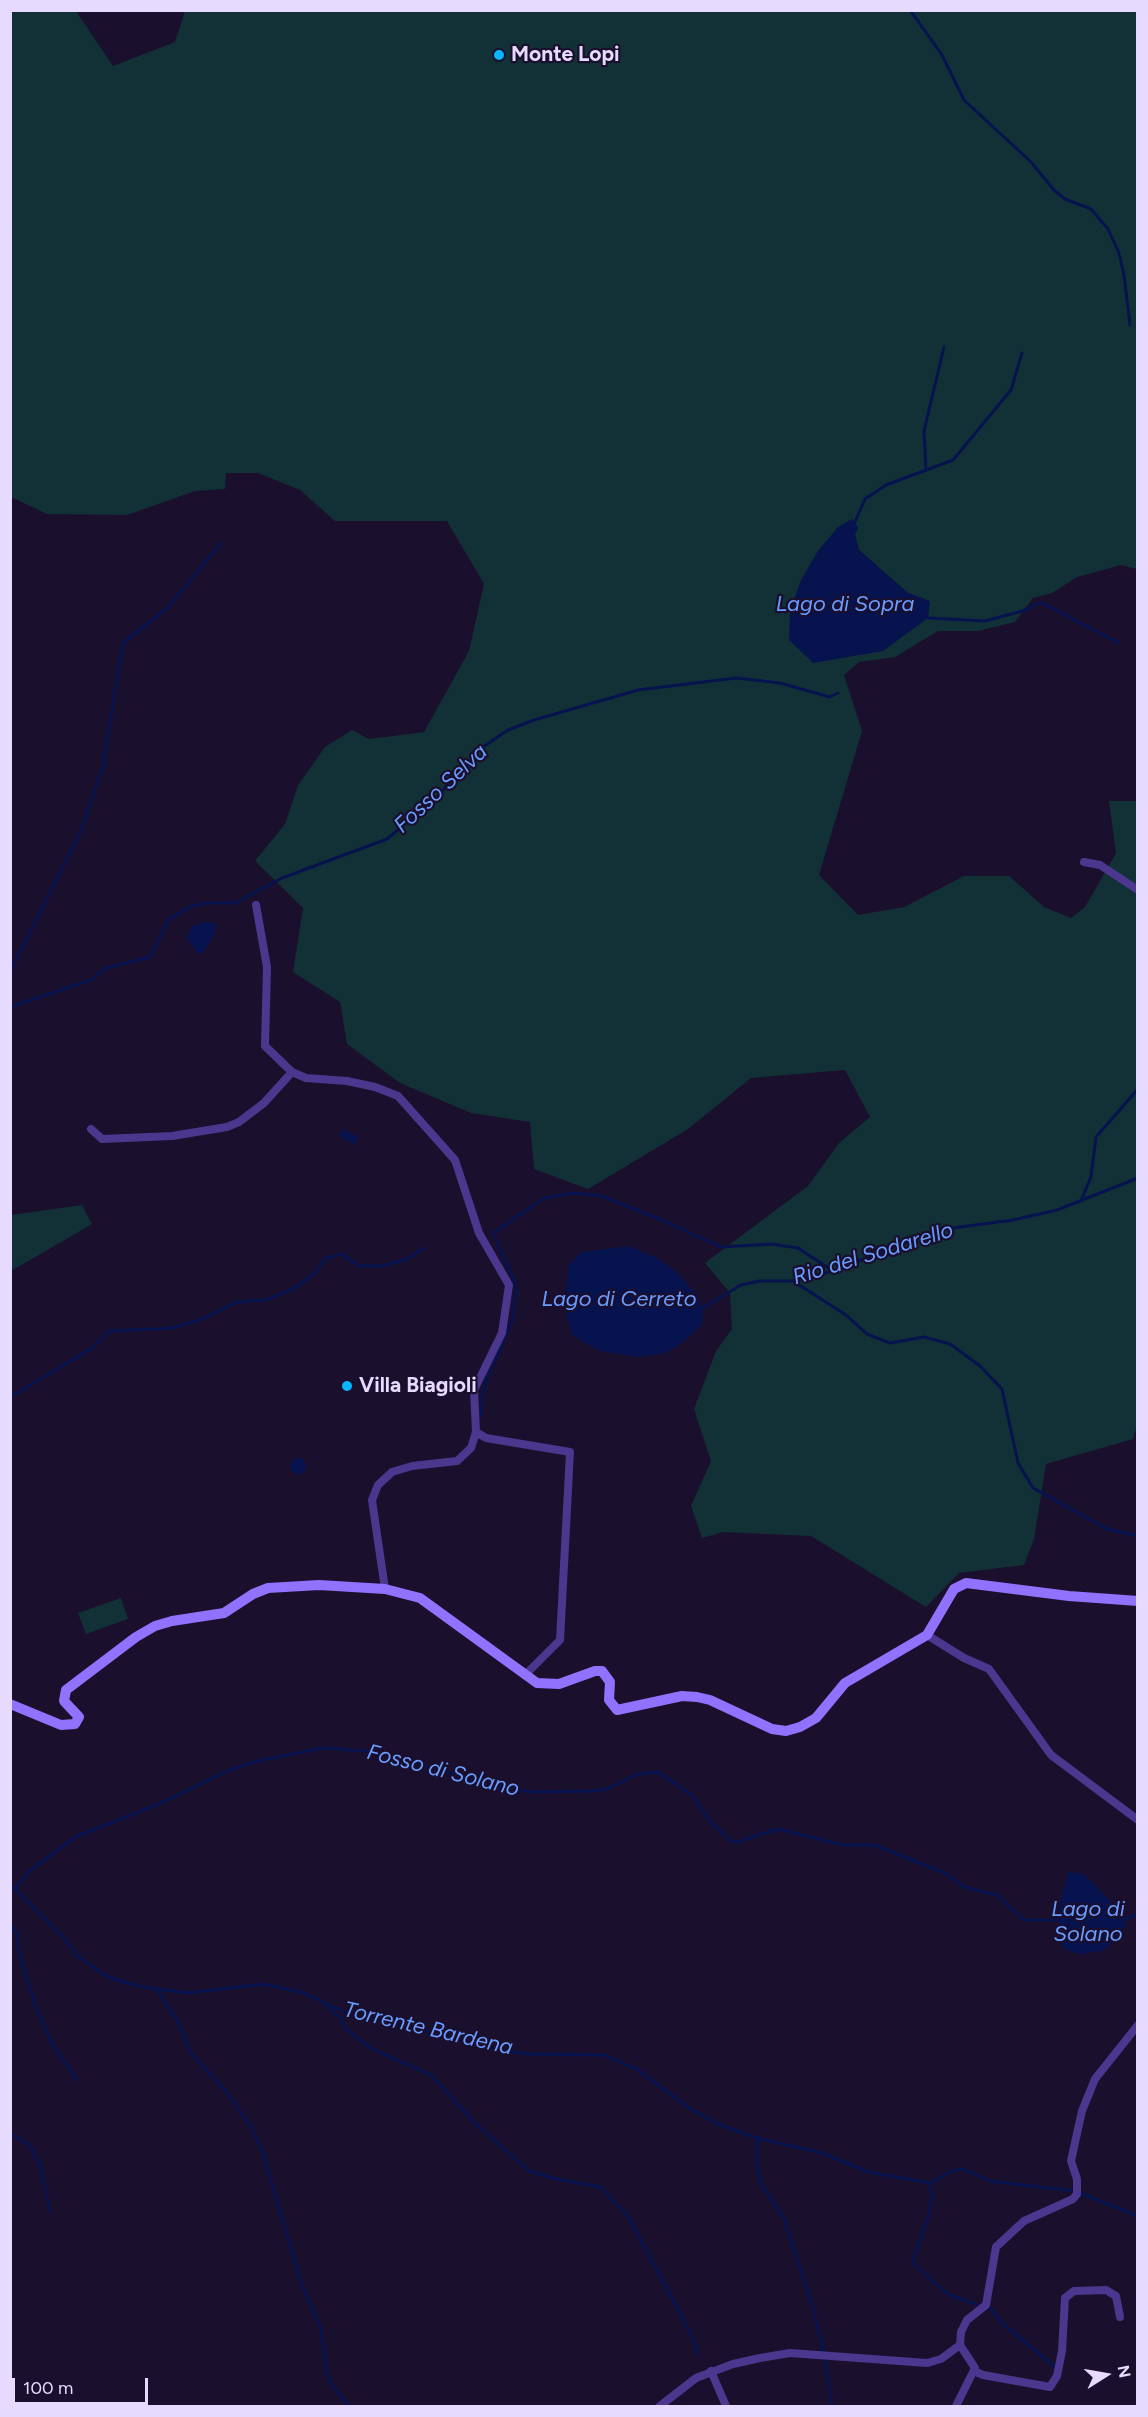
<!DOCTYPE html>
<html>
<head>
<meta charset="utf-8">
<style>
	body { margin:0 }
	#map { position:relative; width:1148px; height:2417px; overflow:hidden; background:#1a0f2d; font-family:Figtree,sans-serif }
	canvas { display:block }
	.frame { position:absolute; inset:0; border:12px solid #e6dbff; pointer-events:none }
	.north { position:absolute; left:1076px; top:2345px; width:60px; height:60px; -webkit-text-stroke:4px #1a0f2d; paint-order:stroke; rotate:79deg; font-size:16px; font-weight:700; line-height:24px; text-align:center; color:#e6dbff }
	.north::after { content:''; display:block; margin:auto; width:21px; height:27px; background:#e6dbff; clip-path:polygon(50% 0,100% 100%,50% 72%,0 100%) }
	.scale { position:absolute; left:12px; top:2378px; width:136px; height:27px; box-sizing:border-box; border:3px solid #e6dbff; border-top:0; padding-left:8px; font-size:18px; line-height:21px; white-space:nowrap; color:#e6dbff; -webkit-text-stroke:4px #1a0f2d; paint-order:stroke }
</style>
</head>
<body>
<div id="map">
<canvas width="1148" height="2417"></canvas>
<div class="frame"></div>
<div class="north">N</div>
<div class="scale">100 m</div>
</div>
<script>
const c = document.querySelector('canvas').getContext('2d');
c.lineJoin = 'round';
function paint(path, color) { c.fillStyle = color; c.fill(path, 'evenodd'); }
const shape = rows => new Path2D(rows.map(r => 'M' + r).join(''));
function stroke(path, color, width, dash) { c.strokeStyle = color; c.lineWidth = width; c.lineCap = dash ? 'butt' : 'round'; c.setLineDash(dash || []); c.stroke(path); }
function write(font, color, halo, rows, align = 'center') {
  c.font = font + ' Figtree,sans-serif'; c.lineWidth = 4.5; c.setLineDash([]); c.textBaseline = 'middle'; c.strokeStyle = halo; c.fillStyle = color; for (const [text, x, y, turn = 0] of rows) {
    c.save(); c.translate(x, y); c.rotate((+turn || 0) * Math.PI / 180); c.textAlign = isNaN(turn) ? turn : align; if (halo) c.strokeText(text, 0, 0); c.fillText(text, 0, 0); c.restore();
  }
}
const green = shape([
	[11,11,76,11,113,66,175,42,185,11,1137,11,1137,569,1121,565,1077,577,1052,593,1033,598,1015,622,978,631,938,631,895,657,859,662,844,675,862,731,819,875,858,915,904,907,964,876,1009,876,1044,907,1071,918,1085,907,1116,853,1109,801,1137,801,1137,1424,1133,1439,1046,1464,1034,1539,1024,1565,959,1573,926,1607,811,1536,723,1532,702,1538,691,1506,711,1461,694,1409,716,1351,732,1329,730,1293,705,1263,808,1186,839,1143,870,1117,845,1070,751,1078,688,1129,588,1189,534,1169,530,1122,471,1113,400,1083,347,1044,340,1002,293,972,303,908,255,861,285,824,298,785,325,747,352,730,369,739,424,732,469,651,484,584,447,521,335,521,300,490,258,473,226,473,225,489,195,491,127,515,47,514,11,497],
	[852,519,858,527,855,535,859,550,908,593,929,601,900,637,883,651,857,654],
	[82,1205,92,1224,11,1271,11,1215],
	[121,1598,128,1619,86,1634,78,1613]
]);
const water = shape([
	[852,519,858,527,855,535,859,550,908,593,930,601,928,618,883,651,813,663,789,640,790,611,801,580,818,551,838,527],
	[204,922,216,923,215,933,203,953,197,953,186,937,193,926],
	[343,1129,358,1137,354,1145,339,1136],
	[629,1246,657,1258,676,1272,696,1294,703,1308,702,1324,685,1341,666,1353,638,1357,600,1351,573,1336,567,1318,565,1296,569,1264,581,1252],
	'290 1466a8 8 0 1 1 16 0a8 8 0 1 1-16 0Z',
	[1068,1872,1084,1874,1123,1914,1126,1925,1119,1938,1102,1951,1080,1954,1066,1950,1058,1941,1058,1910]
]);
const stream = shape([
	[910,10,942,55,964,100,1031,162,1054,190,1065,199,1091,209,1108,229,1119,253,1124,275,1130,325],
	[10,226,11,225],
	[926,470,924,431,944,347],
	[855,522,865,499,886,485,953,460,1011,390,1022,353],
	[928,618,985,621,1026,610,1040,602,1119,643],
	[10,972,80,833,103,766,123,643,168,607,221,543],
	[10,1007,91,980,106,968,150,957,169,919,192,906,207,903,235,903,282,878,387,839,436,798,480,749,508,730,534,720,638,690,736,678,780,683,830,697,838,693],
	[1082,1198,1091,1177,1096,1137,1138,1089],
	[793,1281,846,1315,867,1334,890,1343,924,1337,950,1344,980,1366,1002,1389,1018,1463,1033,1488,1107,1529,1138,1536],
	[703,1308,741,1285,759,1281,793,1281,833,1271,938,1230,1013,1220,1057,1210,1138,1178],
	[10,1397,92,1348,110,1331,172,1328,202,1319,237,1302,266,1300,293,1289,314,1274,326,1258,342,1254,358,1266,382,1266,407,1259,424,1248],
	[481,1416,484,1386,513,1319,516,1294,514,1280,493,1233,544,1198,573,1193,602,1196,664,1221,721,1247,772,1244,798,1248,833,1271],
	[10,1884,65,1939,76,1955,106,1976,120,1981,143,1987,187,1993,263,1984,304,1993,355,2017,400,2024,500,2050,527,2054,604,2055,638,2070,689,2108,718,2124,757,2138,822,2153,868,2172,930,2183,952,2171,963,2169,989,2181,1075,2191,1138,2216],
	[15,1890,28,1872,75,1837,161,1803,227,1771,257,1761,323,1748,379,1752,489,1785,531,1792,595,1791,607,1789,638,1774,658,1772,693,1796,708,1819,731,1841,737,1842,778,1829,843,1845,874,1845,945,1873,964,1887,997,1895,1024,1920,1059,1920],
	[1123,1920,1138,1914],
	[10,1923,17,1934,20,1957,38,2012,52,2044,77,2080],
	[157,1990,177,2020,191,2053,225,2090,252,2128,263,2154,302,2285,321,2329,327,2373,331,2384,349,2406],
	[324,2003,341,2019,345,2028,372,2049,431,2075,475,2123,529,2171,552,2178,600,2187,628,2216,692,2336,698,2354],
	[10,2133,30,2145,40,2165,50,2211],
	[757,2138,757,2167,762,2185,784,2218,812,2305,824,2353,832,2406],
	[930,2183,932,2196,929,2214,913,2260,915,2265,949,2295,991,2309,1002,2323,1056,2368]
]);
const street = shape([
	[1084,862,1100,865,1138,890],
	[256,905,267,967,265,1046,292,1072,306,1078,347,1081,375,1087,398,1096,455,1160,479,1233,509,1285,502,1333,474,1390,476,1432,471,1448,457,1461,412,1466,392,1472,378,1485,372,1500,385,1589],
	[91,1129,102,1139,172,1136,227,1127,239,1122,264,1103,292,1072],
	[476,1432,486,1438,570,1452,560,1640,525,1675],
	[927,1635,964,1658,989,1669,1051,1755,1138,1820],
	[711,2371,726,2406],
	[974,2371,983,2375,1050,2387,1057,2376,1062,2351,1065,2298,1074,2291,1106,2290,1116,2296,1120,2317],
	[660,2406,696,2378,733,2364,760,2358,790,2353,927,2363,941,2359,960,2345],
	[956,2406,975,2368,960,2345,961,2332,967,2320,986,2305,996,2247,1024,2221,1073,2199,1077,2194,1077,2179,1071,2161,1082,2111,1095,2079,1138,2025]
]);
const secondary = shape([
	[10,1704,61,1725,75,1724,79,1717,64,1701,66,1690,136,1637,155,1626,172,1621,224,1613,253,1594,268,1588,319,1585,385,1589,420,1598,537,1683,559,1684,595,1671,602,1671,610,1682,609,1700,617,1710,682,1696,697,1697,710,1700,772,1729,786,1731,800,1727,816,1718,845,1683,927,1635,954,1589,966,1583,1069,1596,1138,1601]
]);
const markers = [
	[499,55,6,"#07b6ff"],
	[347,1386,6,"#07b6ff"]
];
const poiNames = [
	["Monte Lopi",511,55],
	["Villa Biagioli",359,1386]
];
const waterNames = [
	["Lago di Sopra",845,605],
	["Fosso Selva",441,789,-43],
	["Rio del Sodarello",873,1254,-17],
	["Lago di Cerreto",619,1300],
	["Fosso di Solano",443,1771,14],
	["Lago di",1088,1910],
	["Solano",1088,1935],
	["Torrente Bardena",428,2029,13]
];
paint(green, '#123137');
paint(water, '#07134e');
stroke(stream, '#07134e', 3);
stroke(street, '#4c378f', 8);
stroke(secondary, '#9172ff', 10);
for (const [x, y, r, color] of markers) { const dot = new Path2D(); dot.arc(x, y, r, 0, 2 * Math.PI); c.fillStyle = color; c.fill(dot); stroke(dot, '#1a0f2d', 2); }
write('bold 21px', '#e6dbff', '#1a0f2d', poiNames, 'left');
write('italic 22px', '#699cff', '#1a0f2d', waterNames);
</script>
</body>
</html>
